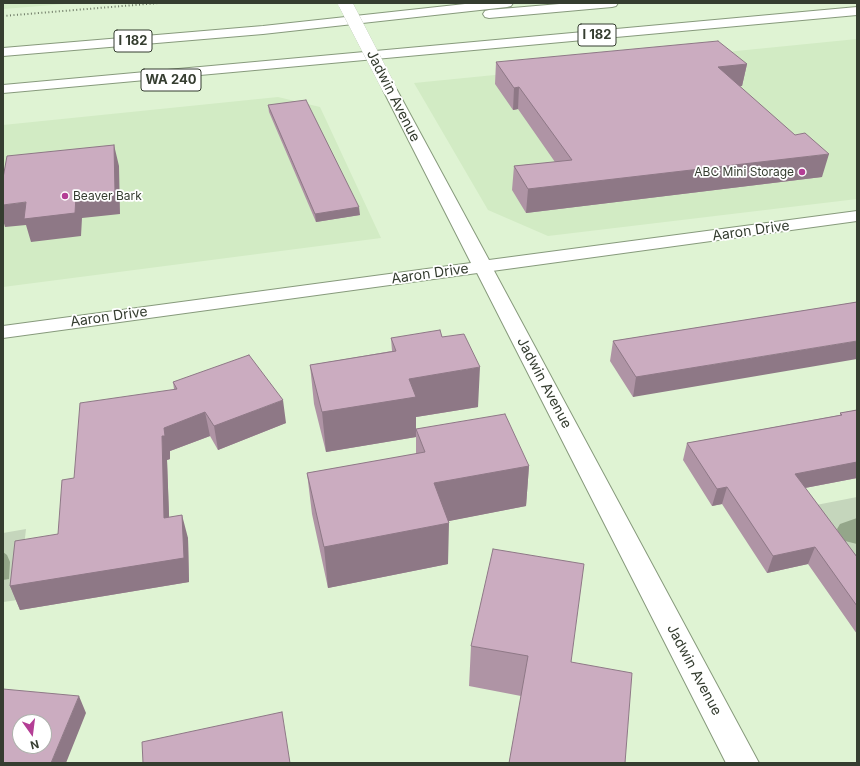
<!DOCTYPE html>
<html>
<head>
<meta charset="utf-8">
<style>
	body { margin:0 }
	#map { position:relative; width:860px; height:766px; overflow:hidden; background:#dff3d3; font-family:Inter,sans-serif }
	canvas { display:block }
	.frame { position:absolute; inset:0; border:4px solid #353d30; pointer-events:none }
	.north { position:absolute; left:12px; top:714px; width:40px; height:40px; box-sizing:border-box; background:#fff; border:1px solid #aeb1ac; border-radius:50%; rotate:166deg; font-size:11px; font-weight:700; line-height:16px; text-align:center; color:#353d30 }
	.north::after { content:''; display:block; margin:auto; width:14px; height:18px; background:#b43e95; clip-path:polygon(50% 0,100% 100%,50% 72%,0 100%) }
</style>
</head>
<body>
<div id="map">
<canvas width="860" height="766"></canvas>
<div class="frame"></div>
<div class="north">N</div>
</div>
<script>
const c = document.querySelector('canvas').getContext('2d');
c.lineJoin = 'round';
function paint(path, color) { c.fillStyle = color; c.fill(path, 'evenodd'); }
const shape = rows => new Path2D(rows.map(r => 'M' + r).join(''));
function stroke(path, color, width, dash) { c.strokeStyle = color; c.lineWidth = width; c.lineCap = dash ? 'butt' : 'round'; c.setLineDash(dash || []); c.stroke(path); }
function write(font, color, halo, rows, align = 'center') {
  c.font = font + ' Inter,sans-serif'; c.lineWidth = 3.5; c.setLineDash([]); c.textBaseline = 'middle'; c.strokeStyle = halo; c.fillStyle = color; for (const [text, x, y, turn = 0] of rows) {
    c.save(); c.translate(x, y); c.rotate((+turn || 0) * Math.PI / 180); c.textAlign = isNaN(turn) ? turn : align; if (halo) c.strokeText(text, 0, 0); c.fillText(text, 0, 0); c.restore();
  }
}
const built = shape([
	[3,3,77,3,3,9],
	[857,39,857,199,548,236,488,210,414,83],
	[278,97,320,107,381,238,3,287,3,125]
]);
const green = shape([
	[857,497,857,571,806,507],
	[26,529,18,600,3,602,3,533]
]);
const water = shape([
	[857,518,857,544,845,541,839,535,837,529,840,524],
	[3,552,7,555,10,562,9,579,3,580]
]);
const street = shape([
	[483,261,490,263,492,267,759,763,726,763,474,267,476,263,483,261]
]);
const secondary = shape([
	[390,86,395,87,397,90,489,260,857,211,857,221,3,338,3,326,471,263,383,90,385,87,390,86]
]);
const highway = shape([
	[474,3,513,3,511,6,507,7,263,34,3,56,3,48,263,26,474,3],
	[571,3,618,3,616,6,612,7,489,18,485,17,483,14,485,11,489,10,571,3],
	[857,7,857,15,3,93,3,85,857,7]
]);
const rail = shape([
	[3,16,159,3]
]);
const secondaryBridge = shape([
	[345,3,390,90]
]);
const wall = shape([
	[496,62,747,64,742,86,740,86,822,177,526,213,512,190,514,166,555,162,518,109,513,110,495,84],
	[268,105,360,215,316,222,269,112],
	[857,302,633,397,610,361,613,341],
	[442,337,478,407,416,417,416,429,529,466,526,506,448,521,448,564,328,588,312,514,307,473,416,454,416,437,326,452,314,404,310,365,392,351,391,338],
	[173,382,286,423,218,450,210,436,170,451,170,459,167,460,169,517,188,538,189,582,20,610,10,586,58,534,174,389],
	[857,410,857,478,805,488,857,557,857,634,808,564,767,573,722,504,712,506,683,460,687,443,840,415,840,413],
	[471,646,571,662,521,696,469,686]
]);
const shadedWall = shape([
	[747,64,742,86,714,89,718,67],
	[519,87,518,109,513,110,514,88],
	[114,145,119,166,120,214,82,218,81,236,31,242,26,225,5,227,3,220,3,205,76,196],
	[829,154,822,177,526,213,528,189],
	[359,207,360,215,316,222,315,214],
	[857,341,857,359,633,397,636,377],
	[480,367,478,407,416,417,416,437,326,452,322,412,409,379],
	[283,400,286,423,218,450,214,426],
	[205,412,210,436,170,451,170,459,167,460,170,541,164,518,162,436,164,428],
	[857,462,857,478,789,491,795,474],
	[529,466,526,506,434,524,434,483],
	[727,487,722,504,712,506,717,489],
	[182,515,188,538,189,582,20,610,10,586],
	[449,523,448,564,328,588,324,547],
	[815,547,808,564,767,573,773,556],
	[79,696,86,713,66,763,51,763]
]);
const building = shape([
	[718,41,747,64,718,67,795,135,805,133,829,154,528,189,514,166,572,160,519,87,514,88,496,62,718,41],
	[306,100,359,207,315,214,268,105,306,100],
	[114,145,115,192,76,196,75,213,24,219,26,202,3,205,3,178,7,156,114,145],
	[857,302,857,341,636,377,613,341,857,302],
	[440,330,442,337,464,334,480,367,409,379,416,397,322,412,310,365,396,351,391,338,440,330],
	[249,355,283,400,214,426,205,412,164,428,165,436,162,436,164,518,182,515,184,558,10,586,15,541,58,534,62,480,74,478,80,403,177,389,173,382,249,355],
	[857,410,857,462,795,474,857,557,857,606,815,547,773,556,727,487,717,489,687,443,842,415,840,413,857,410],
	[505,414,529,466,434,483,449,523,324,547,307,473,425,452,416,429,505,414],
	[493,549,584,564,571,662,632,673,625,763,509,763,528,656,471,646,493,549],
	[3,689,79,696,51,763,3,763,3,689],
	[20,722,44,722,44,746,20,746,20,722],
	[282,712,290,763,143,763,142,742,282,712]
]);
const markers = [
	[802,172,4,"#b43e95"],
	[65,196,4,"#b43e95"]
];
const farPoinames = [
	["ABC Mini Storage",794,172],
	["Beaver Bark",73,196,"left"]
];
const shields = [
	[597,35,38],
	[133,41,38],
	[171,80,60]
];
const shieldNames = [
	["I 182",597,35],
	["I 182",133,41],
	["WA 240",171,80]
];
const streetNames = [
	["Jadwin Avenue",393,96,63],
	["Aaron Drive",751,231,-8],
	["Aaron Drive",430,274,-8],
	["Aaron Drive",109,317,-8],
	["Jadwin Avenue",544,383,62],
	["Jadwin Avenue",694,670,62]
];
paint(built, '#d2ebc4');
paint(green, '#c5d6bc');
paint(water, '#94a68a');
stroke(street, '#879a7c', 2);
stroke(secondary, '#879a7c', 2);
stroke(highway, '#879a7c', 2);
paint(street, '#fff');
paint(secondary, '#fff');
paint(highway, '#fff');
stroke(rail, '#6e7a66', 2, [1, 2.5]);
stroke(secondaryBridge, '#879a7c', 14, []);
stroke(secondaryBridge, '#fff', 14);
paint(wall, '#af94a5');
paint(shadedWall, '#8e7886');
paint(building, '#cbacc0');
stroke(building, '#8e7886', 1);
for (const [x, y, r, color] of markers) { const dot = new Path2D(); dot.arc(x, y, r, 0, 2 * Math.PI); c.fillStyle = color; c.fill(dot); stroke(dot, '#fff', 1.5); }
write('12px', '#353d30', '#fff', farPoinames, 'right');
for (const [x, y, w] of shields) { const box = new Path2D(); box.roundRect(x - w / 2, y - 11, w, 22, 3); c.fillStyle = '#fff'; c.fill(box); stroke(box, '#353d30', 1); }
write('bold 13px', '#353d30', null, shieldNames);
write('14px', '#353d30', '#fff', streetNames);
</script>
</body>
</html>
